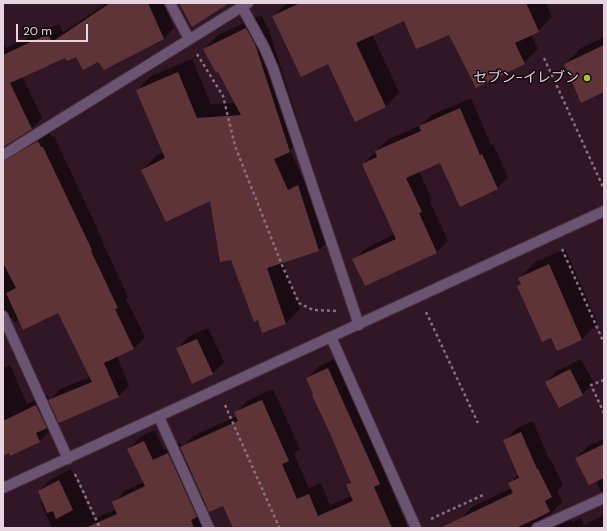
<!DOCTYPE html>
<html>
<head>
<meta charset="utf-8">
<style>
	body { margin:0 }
	#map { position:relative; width:607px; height:531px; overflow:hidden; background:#311625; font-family:"DM Sans",sans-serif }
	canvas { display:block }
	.frame { position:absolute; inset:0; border:4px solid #e8d4de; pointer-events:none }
	.scale { position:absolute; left:16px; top:24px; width:72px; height:18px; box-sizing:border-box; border:2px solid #e8d4de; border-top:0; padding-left:5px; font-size:12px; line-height:14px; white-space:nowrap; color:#e8d4de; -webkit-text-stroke:3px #11060c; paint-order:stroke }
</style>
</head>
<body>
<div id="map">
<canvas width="607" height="531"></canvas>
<div class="frame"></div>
<div class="scale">20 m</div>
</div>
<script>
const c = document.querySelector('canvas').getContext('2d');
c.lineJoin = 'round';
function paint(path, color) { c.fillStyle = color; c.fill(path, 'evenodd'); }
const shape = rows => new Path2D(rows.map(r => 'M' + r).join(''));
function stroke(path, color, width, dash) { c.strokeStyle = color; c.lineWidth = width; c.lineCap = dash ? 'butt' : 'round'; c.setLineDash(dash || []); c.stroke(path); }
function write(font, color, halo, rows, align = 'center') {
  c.font = font + ' "DM Sans","Noto Sans JP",sans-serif'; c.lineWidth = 3; c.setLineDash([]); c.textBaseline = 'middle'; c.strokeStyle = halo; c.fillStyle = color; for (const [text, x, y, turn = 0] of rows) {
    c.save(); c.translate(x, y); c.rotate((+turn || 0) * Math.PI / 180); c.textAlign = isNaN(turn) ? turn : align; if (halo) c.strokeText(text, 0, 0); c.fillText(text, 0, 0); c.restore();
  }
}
const shadow = shape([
	[103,3,163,3,174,28,163,39,98,61,77,55,66,56,22,76,42,118,31,129,7,144,10,150,49,131,52,137,54,136,102,239,101,239,128,297,126,299,145,337,134,348,117,356,129,386,118,397,57,416,48,425,50,430,40,441,11,455,9,452,3,455,3,364,5,367,10,365,27,404,47,395,50,400,60,389,90,377,59,312,20,320,14,322,12,317,3,326,3,44,4,44,6,48,59,24,63,32,104,5],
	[287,3,546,3,552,17,538,31,531,34,538,49,524,63,449,34,404,19,372,34,399,92,386,106,328,63,273,16],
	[527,8,529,8,537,26,535,26],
	[261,15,269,30,303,137,290,150,302,177,312,172,333,236,319,250,283,262,300,309,286,323,263,332,211,200,142,170,156,156,164,152,137,90,151,76,192,59,211,104,236,103,219,70,204,49,218,35],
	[604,37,604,91,565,64,581,48],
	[471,98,491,145,493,144,508,177,497,188,440,162,419,171,432,200,430,202,448,241,437,252,365,285,354,260,365,249,395,234,363,164,387,140,421,125,432,115],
	[565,249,598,323,582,339,557,350,552,336,518,286,522,282,519,278,535,262],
	[208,328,224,362,213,373,177,349,188,337],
	[339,357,391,472,386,477,408,528,234,528,224,504,207,506,203,510,210,528,52,528,41,503,43,501,39,491,51,479,71,469,94,519,116,509,113,503,125,491,144,482,129,449,140,437,155,430,164,450,180,442,182,447,193,436,237,416,236,412,247,401,273,389,300,449,294,454,309,488,321,483,330,505,352,496,347,485,351,481,307,378,319,366],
	[581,359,594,383,583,394,546,382,557,371],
	[533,421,549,459,550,458,563,485,557,491,562,502,551,514,542,518,543,519,548,523,569,515,572,522,581,518,584,525,604,515,604,528,455,528,461,519,472,507,512,488,510,484,519,474,505,440,516,429],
	[604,439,604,491,601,492,596,481,576,458,588,446]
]);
const building = shape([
	[110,3,148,3,164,39,104,70,98,62,83,70,76,57,67,61,65,58,10,83,32,129,3,147,3,55,48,34,52,42],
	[179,3,229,3,192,27],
	[300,3,526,3,539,32,515,43,525,64,476,88,449,35,416,49,404,21,356,43,386,107,355,122,328,64,301,77,272,16],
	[246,28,255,44,290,152,274,159,288,190,298,185,319,251,267,268,286,324,262,333,258,320,254,322,231,260,220,262,210,201,166,222,141,170,165,158,136,90,178,72,197,118,241,115,218,72,216,73,203,49],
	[604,45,604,92,581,103,564,64],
	[460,108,480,155,482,154,498,189,460,207,440,163,406,178,422,212,419,213,437,253,365,286,352,259,396,239,362,164,377,157,375,151,421,131,419,126],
	[38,141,41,147,43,147,92,250,91,251,118,308,115,309,134,349,104,363,119,397,59,423,48,400,92,382,58,313,23,330,6,293,16,288,3,263,3,161],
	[549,264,582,340,557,351,551,338,542,342,517,286,521,284,518,278],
	[197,339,213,374,192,384,176,348],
	[328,368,380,484,374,487,392,528,233,528,223,506,209,512,180,447,238,421,234,412,262,400,289,461,282,464,297,499,309,494,318,516,353,501,346,484,351,483,329,431,312,395,313,394,306,378],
	[570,369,583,395,559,408,545,382],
	[36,405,47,428,36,433,40,442,10,456,9,453,3,456,3,421],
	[521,432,537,469,538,469,552,497,545,501,550,512,516,528,440,528,513,493,508,483,519,478,503,440],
	[144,441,153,460,168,453,197,517,191,520,194,528,85,528,117,514,112,502,145,486,127,449],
	[604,444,604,478,589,485,575,458],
	[59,480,73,510,56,519,53,511,47,513,38,491]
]);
const path = shape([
	[197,54,223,96,235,146,282,265,299,303,313,310,336,311],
	[544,58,604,189],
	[562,249,604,343],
	[426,312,478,423],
	[604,380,591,385,604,413],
	[225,405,279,527],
	[75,474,100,528],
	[431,519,485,494]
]);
const minor = shape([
	[170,3,189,39],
	[242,7,264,47,273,68,359,325],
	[3,155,248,3],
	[3,316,68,459],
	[331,337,416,528],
	[159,417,209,528],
	[537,528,604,498]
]);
const tertiary = shape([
	[3,488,604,211]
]);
const markers = [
	[587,78,4,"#a7c81f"]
];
const poiNames = [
	["セブン-イレブン",579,78]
];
paint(shadow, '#0007');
paint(building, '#5f3439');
stroke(minor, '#4b313f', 12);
stroke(tertiary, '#4b313f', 12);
stroke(path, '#88707d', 2.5, [3, 3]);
stroke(minor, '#6b5472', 10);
stroke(tertiary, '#6b5472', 10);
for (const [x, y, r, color] of markers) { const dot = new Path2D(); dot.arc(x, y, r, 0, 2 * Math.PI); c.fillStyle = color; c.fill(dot); stroke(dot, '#11060c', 1.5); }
write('14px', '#e8d4de', '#11060c', poiNames, 'right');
</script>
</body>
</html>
